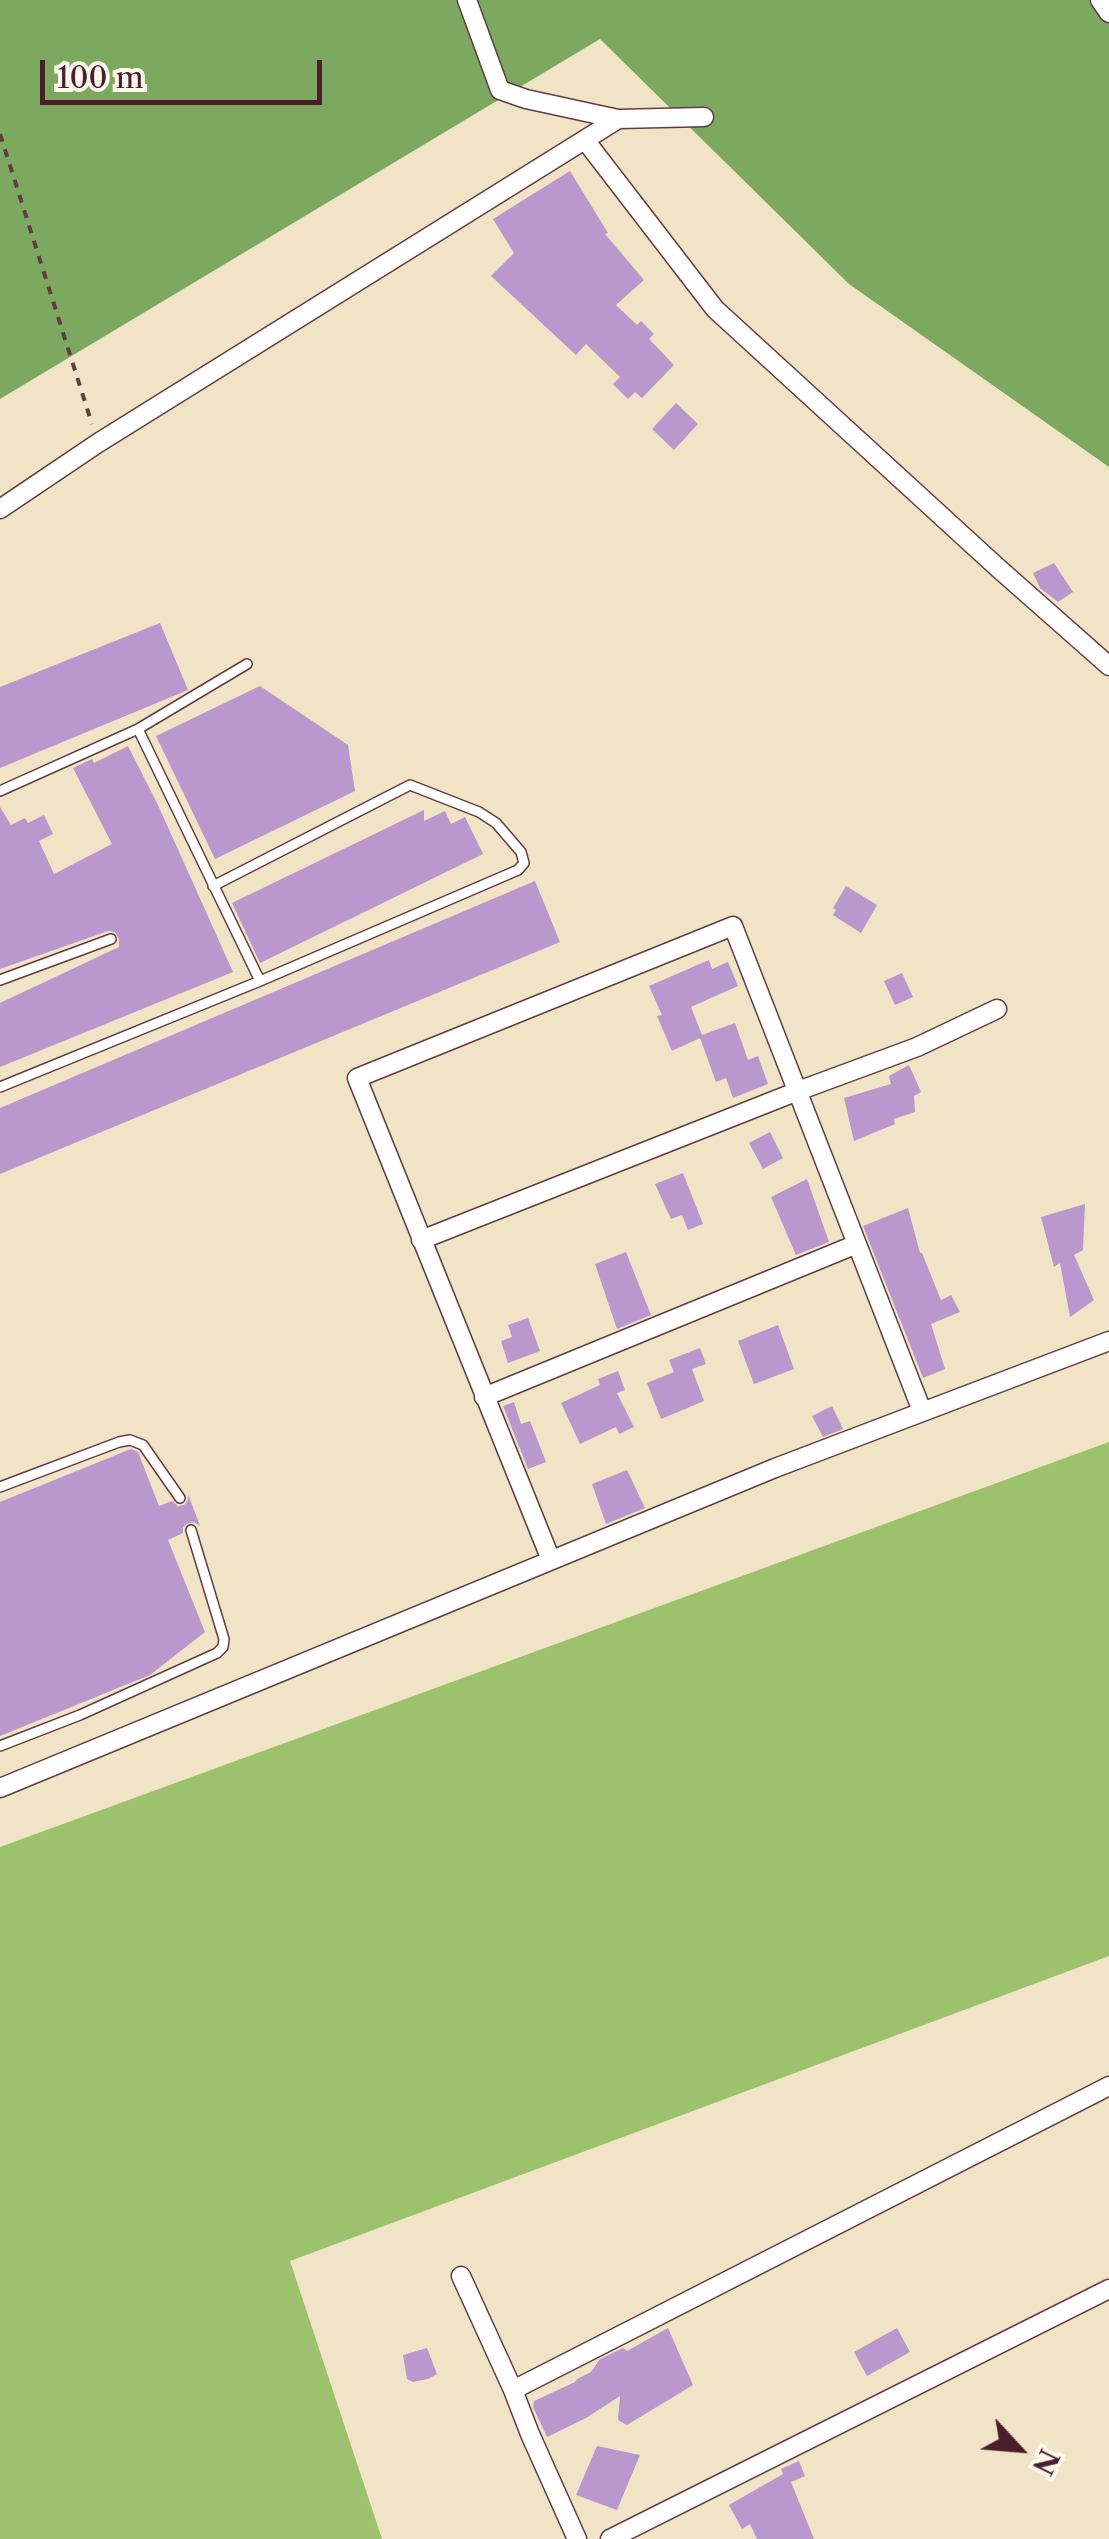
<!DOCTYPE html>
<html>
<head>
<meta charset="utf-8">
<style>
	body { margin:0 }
	#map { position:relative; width:1109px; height:2539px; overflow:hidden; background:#f1e3c5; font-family:"Libre Caslon Text",serif }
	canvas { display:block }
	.north { position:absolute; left:969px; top:2399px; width:100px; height:100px; -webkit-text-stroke:8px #fbf7ec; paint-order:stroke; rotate:116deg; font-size:28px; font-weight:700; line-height:40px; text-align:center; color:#4a1f2b }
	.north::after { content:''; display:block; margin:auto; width:35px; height:45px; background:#4a1f2b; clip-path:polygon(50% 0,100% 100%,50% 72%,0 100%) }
	.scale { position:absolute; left:40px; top:60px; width:282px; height:45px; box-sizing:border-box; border:5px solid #4a1f2b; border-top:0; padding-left:12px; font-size:30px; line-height:35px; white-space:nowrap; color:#4a1f2b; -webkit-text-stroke:8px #fbf7ec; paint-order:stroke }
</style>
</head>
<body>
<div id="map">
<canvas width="1109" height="2539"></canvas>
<div class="north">N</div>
<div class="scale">100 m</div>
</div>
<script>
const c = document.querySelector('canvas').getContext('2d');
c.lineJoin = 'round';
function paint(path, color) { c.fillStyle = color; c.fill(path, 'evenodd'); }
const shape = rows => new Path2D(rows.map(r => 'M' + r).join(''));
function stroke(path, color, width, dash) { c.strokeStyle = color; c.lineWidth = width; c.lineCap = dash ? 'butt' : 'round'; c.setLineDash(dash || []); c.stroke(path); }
const green = shape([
	[1109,1442,1109,1956,290,2261,382,2539,0,2539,0,1847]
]);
const forest = shape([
	[0,0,1109,0,1109,467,849,284,600,39,0,399]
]);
const building = shape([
	[570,171,608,233,605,234,644,280,616,305,637,325,641,321,654,334,649,339,674,365,642,398,635,392,628,399,613,384,620,377,586,344,576,355,491,276,514,253,493,219],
	[676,403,698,424,674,450,652,429],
	[1054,563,1073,592,1058,602,1040,588,1033,573],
	[160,623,188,690,0,768,0,687],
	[260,686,348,745,355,791,215,859,156,736],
	[128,746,158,805,233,972,0,1067,0,1003,119,947,119,939,115,932,108,931,0,969,0,807,11,825,25,818,28,823,44,815,53,834,39,841,54,874,112,844,73,768,92,759,94,763],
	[424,810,424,821,445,811,451,824,465,817,483,854,260,963,232,903],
	[535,881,560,942,0,1174,0,1108],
	[846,886,877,905,861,933,833,915,836,910,833,908],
	[709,960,712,969,728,962,738,986,691,1007,702,1035,735,1023,748,1060,758,1056,768,1084,733,1098,726,1078,716,1082,700,1038,672,1051,657,1016,662,1015,649,986],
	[902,973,913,997,895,1005,884,981],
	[909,1065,921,1092,914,1096,915,1112,894,1119,895,1124,854,1141,844,1098,891,1084,889,1076],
	[770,1132,783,1158,763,1169,749,1143],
	[683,1173,703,1224,688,1230,682,1215,671,1219,655,1184],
	[807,1179,829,1242,796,1255,771,1197],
	[1085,1204,1083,1250,1074,1255,1094,1300,1070,1317,1060,1263,1054,1267,1041,1217],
	[908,1208,920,1253,922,1253,941,1300,951,1295,960,1312,931,1324,945,1369,923,1378,863,1226],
	[626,1252,651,1315,617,1329,595,1264],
	[528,1318,540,1351,508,1363,501,1341,512,1337,508,1325],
	[778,1325,794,1369,754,1384,738,1341],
	[700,1348,706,1364,692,1369,704,1401,661,1419,647,1383,674,1372,669,1360],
	[618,1371,625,1390,617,1393,634,1427,619,1434,616,1427,580,1444,561,1403,600,1385,598,1379],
	[514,1402,521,1424,530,1421,546,1462,528,1469,503,1406],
	[832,1406,843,1429,823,1437,812,1416],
	[131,1449,138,1452,159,1506,172,1501,178,1506,184,1505,188,1500,188,1494,200,1526,194,1522,188,1523,183,1527,183,1533,168,1540,205,1632,150,1675,0,1736,0,1502],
	[627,1470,645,1508,606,1524,592,1484],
	[668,2328,693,2385,627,2425,618,2420,620,2396,586,2418,547,2437,533,2407,534,2401,575,2382,577,2379,591,2372,600,2359,623,2348,627,2351],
	[897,2328,910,2352,867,2376,854,2352],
	[427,2348,437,2374,428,2379,413,2382,407,2379,403,2355],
	[597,2446,640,2455,617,2510,576,2495],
	[799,2461,805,2476,791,2482,814,2539,757,2539,750,2524,742,2529,729,2505,783,2474,781,2469]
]);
const path = shape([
	[0,134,92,424]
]);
const lane = shape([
	[138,729,260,981],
	[0,791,138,729,247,664],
	[0,980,111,939],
	[0,1087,260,981,518,870,524,863,521,852,496,823,479,812,410,785,213,886],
	[0,1487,119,1442,130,1440,143,1445,180,1498],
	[0,1746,80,1715,217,1653,223,1647,224,1639,191,1530]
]);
const street = shape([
	[467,0,500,90,526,99,618,119],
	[1100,0,1109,13],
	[585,140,715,309,997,567,1109,666],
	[0,509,98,443,618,119,704,117],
	[421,1240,798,1091,917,1047,997,1009],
	[484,1397,857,1244],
	[551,1560,357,1078,733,926,922,1411],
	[0,1788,775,1468,1109,1341],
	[461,2276,513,2390],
	[577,2539,530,2434,513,2390,1109,2086],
	[610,2539,1109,2289]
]);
paint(green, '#9cc26d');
paint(forest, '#7da860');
paint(building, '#ba97cd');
stroke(lane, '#633c42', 12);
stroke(street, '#633c42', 21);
stroke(path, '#633c42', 4, [8, 8]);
stroke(lane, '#fff', 9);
stroke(street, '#fff', 18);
</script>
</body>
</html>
